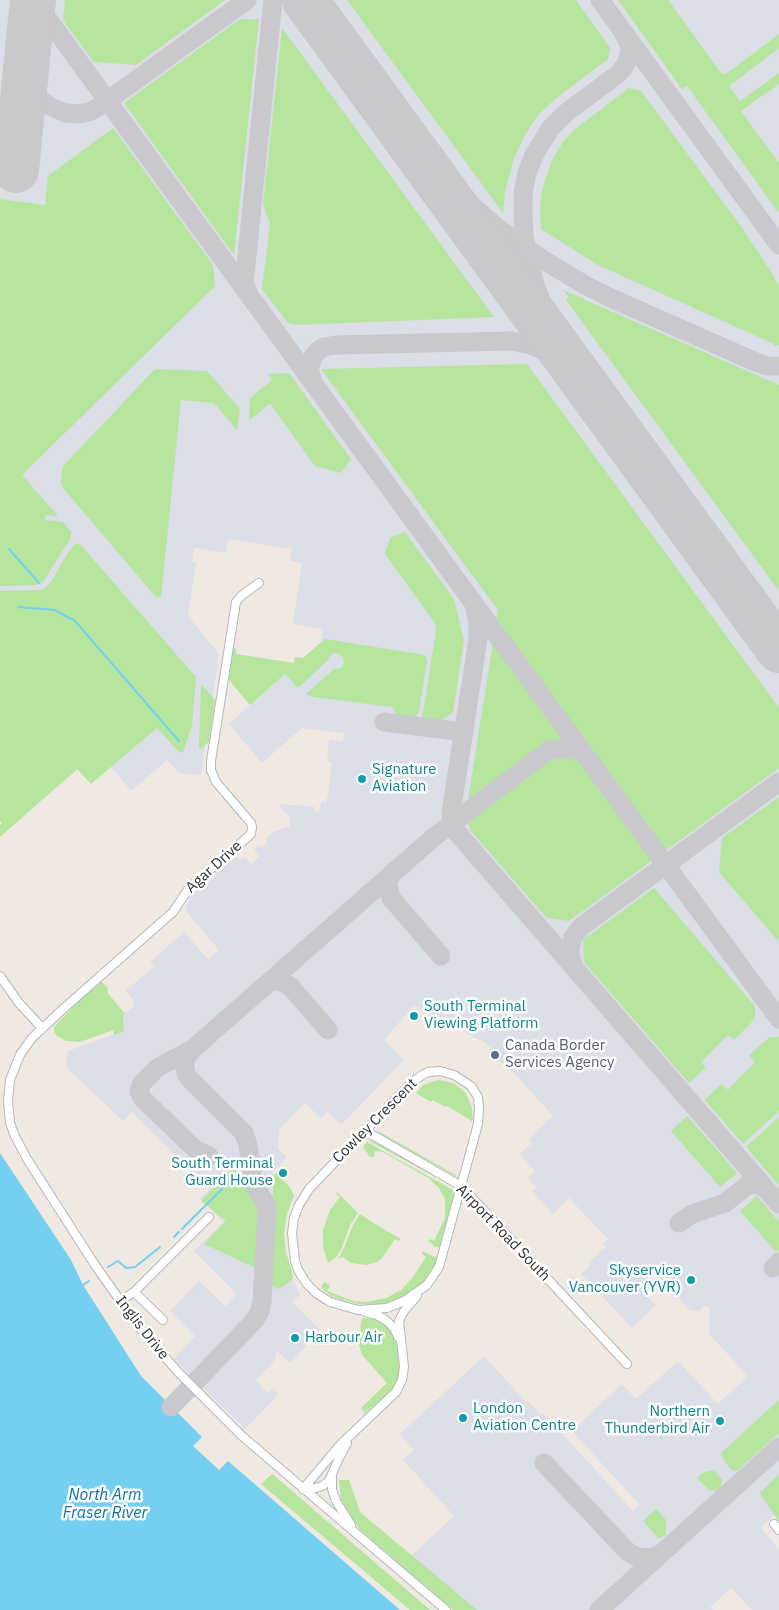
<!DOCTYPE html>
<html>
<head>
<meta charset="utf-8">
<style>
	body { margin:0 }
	canvas { display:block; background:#efe9e1 }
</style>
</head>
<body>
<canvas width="779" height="1610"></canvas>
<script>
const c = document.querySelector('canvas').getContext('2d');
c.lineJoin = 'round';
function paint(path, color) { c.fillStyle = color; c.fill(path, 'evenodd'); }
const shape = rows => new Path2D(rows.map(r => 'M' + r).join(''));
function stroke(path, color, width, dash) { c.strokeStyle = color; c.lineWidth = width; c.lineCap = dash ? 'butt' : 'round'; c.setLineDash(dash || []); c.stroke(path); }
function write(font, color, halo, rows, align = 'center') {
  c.font = font + ' "IBM Plex Sans",sans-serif'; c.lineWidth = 5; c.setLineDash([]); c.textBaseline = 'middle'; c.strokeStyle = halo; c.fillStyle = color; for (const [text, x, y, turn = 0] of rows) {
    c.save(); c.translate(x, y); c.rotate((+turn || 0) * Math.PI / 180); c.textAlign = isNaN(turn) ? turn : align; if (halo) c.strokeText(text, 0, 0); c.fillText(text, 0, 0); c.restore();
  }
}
const airport = shape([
	[0,0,779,0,779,1511,761,1527,779,1550,779,1610,752,1610,731,1588,710,1607,713,1610,473,1610,411,1556,454,1516,403,1460,414,1450,400,1434,484,1356,526,1402,528,1401,541,1415,544,1414,633,1511,640,1505,572,1431,622,1384,636,1399,678,1361,718,1404,748,1376,709,1334,710,1309,705,1305,699,1311,690,1310,656,1274,642,1287,649,1294,647,1296,656,1305,632,1328,581,1274,590,1266,588,1263,606,1247,603,1244,608,1239,569,1198,553,1214,532,1191,536,1187,528,1178,535,1171,520,1154,532,1143,529,1139,553,1116,513,1072,488,1053,492,1048,482,1041,413,1006,384,1040,404,1060,341,1125,328,1112,321,1118,305,1103,279,1130,278,1149,287,1157,272,1173,290,1193,282,1233,288,1269,300,1295,292,1302,321,1331,290,1363,277,1351,274,1361,256,1380,267,1393,273,1388,279,1394,245,1429,174,1359,195,1336,170,1311,199,1281,225,1306,237,1294,194,1251,223,1222,200,1199,210,1189,132,1112,123,1121,67,1068,66,1064,68,1051,124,1031,123,1015,134,1006,133,1004,135,1002,125,991,154,967,150,962,184,932,208,959,219,950,185,910,191,895,236,856,240,861,245,857,251,864,260,856,254,849,258,846,266,845,267,838,273,832,290,826,290,818,278,804,315,807,315,811,319,812,321,802,326,803,328,795,332,762,327,761,329,740,343,741,344,733,302,728,262,763,229,724,321,642,323,629,293,624,302,563,290,561,292,549,228,539,226,553,194,548,192,562,196,563,188,616,219,654,201,775,179,773,167,760,131,791,111,767,91,784,78,769,15,823,0,811]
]);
const green = shape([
	[65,0,225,0,136,65,94,62,63,20],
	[347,0,576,0,610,48,608,59,554,100,538,115,525,135,514,158,505,192,503,213],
	[618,0,668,0,721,73,726,74,779,34,779,48,729,86,740,101,779,73,779,84,741,111,779,163,779,213,687,86,682,89],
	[240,19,259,19,234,255,124,103],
	[282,28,494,317,297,325,289,324,262,289,270,223,263,205],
	[629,88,641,91,740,225,772,273,779,287,779,345,774,346,774,344,598,265,541,229,540,211,542,190,552,160,563,142,575,129],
	[113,128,213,265,215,286,22,475,58,516,45,515,45,520,63,522,71,532,70,539,43,582,36,585,0,586,0,199,45,205,48,176],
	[563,290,779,385,779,591,566,300,569,297],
	[527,364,779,708,779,768,569,921,547,918,470,830,471,828,465,820,498,610,321,369],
	[155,369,207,371,240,409,237,430,214,403,181,400,161,597,156,597,63,488,61,482,62,470,65,464],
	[289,373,351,459,341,473,315,466,270,403,249,421,250,398,272,380,268,374],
	[405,532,454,599,464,641,453,712,445,718,438,720,422,719,436,631,435,623,385,554,390,538],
	[79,543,196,677,192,725,183,753,178,751,157,728,91,784,77,769,0,837,0,825,2,823,0,821,0,591,42,590,45,588,51,582,69,551,74,545],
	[325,639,425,655,427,660,419,712,414,718,397,716,392,707,313,697,306,694,334,669,342,667,344,662,343,657,336,653,331,654,327,661,298,688,285,674,250,705,228,679,231,652,235,648,236,649,236,654,294,663,295,657,303,658],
	[201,684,215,700,209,742,200,749,199,746],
	[779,797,779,942,719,872,722,838],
	[654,888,754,1005,755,1009,755,1016,751,1023,734,1040,728,1035,701,1062,706,1067,689,1083,584,962,583,940],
	[100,982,103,983,108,988,107,992,125,1014,123,1015,124,1031,114,1035,113,1030,80,1042,66,1041,57,1036,54,1032,54,1027,73,1007,73,1005],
	[770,1037,779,1037,779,1111,743,1144,705,1100,721,1084,728,1090,755,1062,749,1055],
	[438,1080,454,1083,466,1093,472,1108,473,1116,472,1122,469,1119,447,1106,446,1107,432,1100,431,1102,416,1093,423,1085],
	[687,1116,737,1173,720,1187,671,1131],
	[779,1117,779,1185,746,1147],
	[378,1131,456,1175,457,1177,381,1135],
	[371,1140,453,1185,456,1188,369,1141],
	[367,1142,455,1191,441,1244,439,1247,436,1247,428,1241,430,1239,434,1241,445,1218,445,1199,439,1188,430,1179,383,1152,375,1151,374,1157,370,1157,363,1147],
	[234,1166,238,1170,240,1178,246,1186,264,1208,258,1269,204,1244,226,1221,201,1201],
	[276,1173,289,1186,294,1195,287,1214,284,1234,286,1252,293,1276,292,1280,279,1289,271,1286,268,1280,274,1175],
	[337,1192,358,1213,350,1225,341,1250,336,1257,328,1263,323,1247,323,1230,330,1210,340,1197,336,1194],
	[757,1196,779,1222,779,1250,776,1252,740,1211],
	[360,1214,375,1224,401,1239,399,1241,395,1239,382,1258,377,1262,367,1265,351,1263,343,1257,338,1259,344,1248,353,1225],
	[422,1251,437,1258,434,1268,427,1278,419,1287,392,1302,379,1305,358,1304,333,1297,326,1292,322,1288,322,1285,325,1282,330,1286,327,1291,354,1301,367,1302,386,1298,401,1290,413,1277,426,1257,422,1254],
	[363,1318,377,1319,387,1325,394,1335,400,1359,400,1374,394,1388,365,1413,361,1408,387,1383,362,1355,359,1344,361,1321],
	[779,1400,779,1433,737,1471,732,1470,724,1461,721,1453],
	[714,1470,722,1480,720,1491,709,1490,697,1478,704,1472],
	[272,1474,298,1496,430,1610,410,1610,261,1484],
	[779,1474,779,1522,760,1493],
	[339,1480,349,1480,360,1512,477,1610,453,1610,359,1529,341,1499],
	[656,1509,666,1520,666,1535,659,1539,643,1521]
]);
const water = shape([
	[0,1153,71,1260,83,1285,141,1376,202,1437,193,1446,219,1470,228,1461,400,1610,0,1610]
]);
const stream = shape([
	[9,549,39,583],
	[18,607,55,610,75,621,179,741],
	[182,1229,231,1180],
	[174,1237,179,1232],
	[108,1267,118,1261,126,1268,135,1267,160,1247],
	[83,1285,89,1281]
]);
const taxiway = shape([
	[34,0,472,601,779,1019],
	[293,0,308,9,326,29],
	[600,0,779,245],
	[28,55,30,79,34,91,41,100,51,107,66,113,78,114,89,112,100,106,247,0],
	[399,129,434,168,462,197,499,229,545,261,585,285,613,299,758,363,767,366,779,366],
	[248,292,244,283,245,275,273,0],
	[313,381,309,370,313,357,319,350,324,347,336,345,512,341,531,345,547,352,556,358,572,371],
	[588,388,554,333,536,288,530,266,524,237,523,215,523,193,527,173,534,155,550,129,567,112,618,74,624,67,628,59,630,50,628,42,624,34],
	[475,608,478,623,478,639,451,813,451,820,453,828,779,1204],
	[384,722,464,732],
	[394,871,389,879,388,885,391,898,441,956],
	[574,966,570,957,570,948,573,937,582,926,779,782],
	[264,986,270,982,276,981,282,982,290,986,328,1030],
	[209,1156,196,1150,142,1098,139,1091,142,1083,157,1068,194,1048,434,837,549,750,568,748,584,753],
	[679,1223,692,1214,725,1203,749,1184,758,1184,765,1188],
	[773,1268,779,1262],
	[171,1407,254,1321,260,1311,262,1301,267,1212,266,1204,254,1185,248,1145,244,1133,191,1080,186,1074,185,1066,185,1059,194,1048],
	[544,1463,628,1552,637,1557,644,1558,654,1557,660,1554],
	[599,1610,779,1447]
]);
const runway = shape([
	[305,0,779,650],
	[16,170,33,0]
]);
const minor = shape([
	[259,583,241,596,236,602,211,761,211,770,216,782,251,823,252,827,251,834,189,888,173,912,63,1009,32,1038,20,1055,10,1080,8,1101,10,1123,14,1134,27,1159,95,1265,138,1326,178,1372,242,1436,446,1610],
	[0,976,19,1003,42,1028],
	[440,1071,454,1075,471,1086,478,1097,479,1108,478,1124,439,1267,427,1285,404,1301,387,1308,358,1310,330,1302,316,1293,307,1284,298,1270,295,1261,292,1233,294,1218,299,1205,309,1189,410,1084,419,1077,428,1072,440,1071],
	[361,1135,371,1134,461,1186,627,1364],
	[134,1292,163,1320],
	[120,1301,134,1292,209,1217],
	[365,1312,377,1315,387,1321,394,1328,398,1337],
	[332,1477,332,1489,336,1501,351,1525],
	[303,1489,340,1445,396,1392,402,1380,404,1367,399,1321,404,1311,417,1296],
	[303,1489,316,1488,322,1486,329,1481,339,1458,347,1443],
	[774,1524,779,1530]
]);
const markers = [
	[362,779,5,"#0f9aa8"],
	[414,1016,5,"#0f9aa8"],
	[495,1055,5,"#5c6f8a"],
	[283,1173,5,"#0f9aa8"],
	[691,1280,5,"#0f9aa8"],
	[295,1338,5,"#0f9aa8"],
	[463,1418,5,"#0f9aa8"],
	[720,1421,5,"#0f9aa8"]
];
const cultureNames = [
	["Signature",372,770],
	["Aviation",372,787],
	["South Terminal",424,1007],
	["Viewing Platform",424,1024],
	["South Terminal",273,1164,"right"],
	["Guard House",273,1181,"right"],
	["Skyservice",681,1271,"right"],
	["Vancouver (YVR)",681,1288,"right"],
	["Harbour Air",305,1338],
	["London",473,1409],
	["Aviation Centre",473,1426],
	["Northern",710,1412,"right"],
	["Thunderbird Air",710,1429,"right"]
];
const streetNames = [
	["Agar Drive",214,867,-42],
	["Cowley Crescent",375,1121,-45],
	["Airport Road South",503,1233,46],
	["Inglis Drive",142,1328,52]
];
const serviceNames = [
	["Canada Border",505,1046],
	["Services Agency",505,1063]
];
const waterNames = [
	["North Arm",105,1495],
	["Fraser River",105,1513]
];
paint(airport, '#dcdee8');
paint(green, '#b6e59e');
paint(water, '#75cff0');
stroke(stream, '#75cff0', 2);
stroke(taxiway, '#c9c8cc', 19);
stroke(runway, '#c9c8cc', 46);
stroke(minor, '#b4b7c1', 10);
stroke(minor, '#fff', 8);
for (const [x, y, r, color] of markers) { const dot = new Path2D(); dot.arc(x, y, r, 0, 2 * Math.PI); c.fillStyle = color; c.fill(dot); stroke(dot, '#fff', 2); }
write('15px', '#0d838f', '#fff', cultureNames, 'left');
write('15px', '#2e2e2e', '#fff', streetNames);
write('15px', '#4e5e75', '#fff', serviceNames, 'left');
write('italic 16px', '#0d6fa3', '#fff', waterNames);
</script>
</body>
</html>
